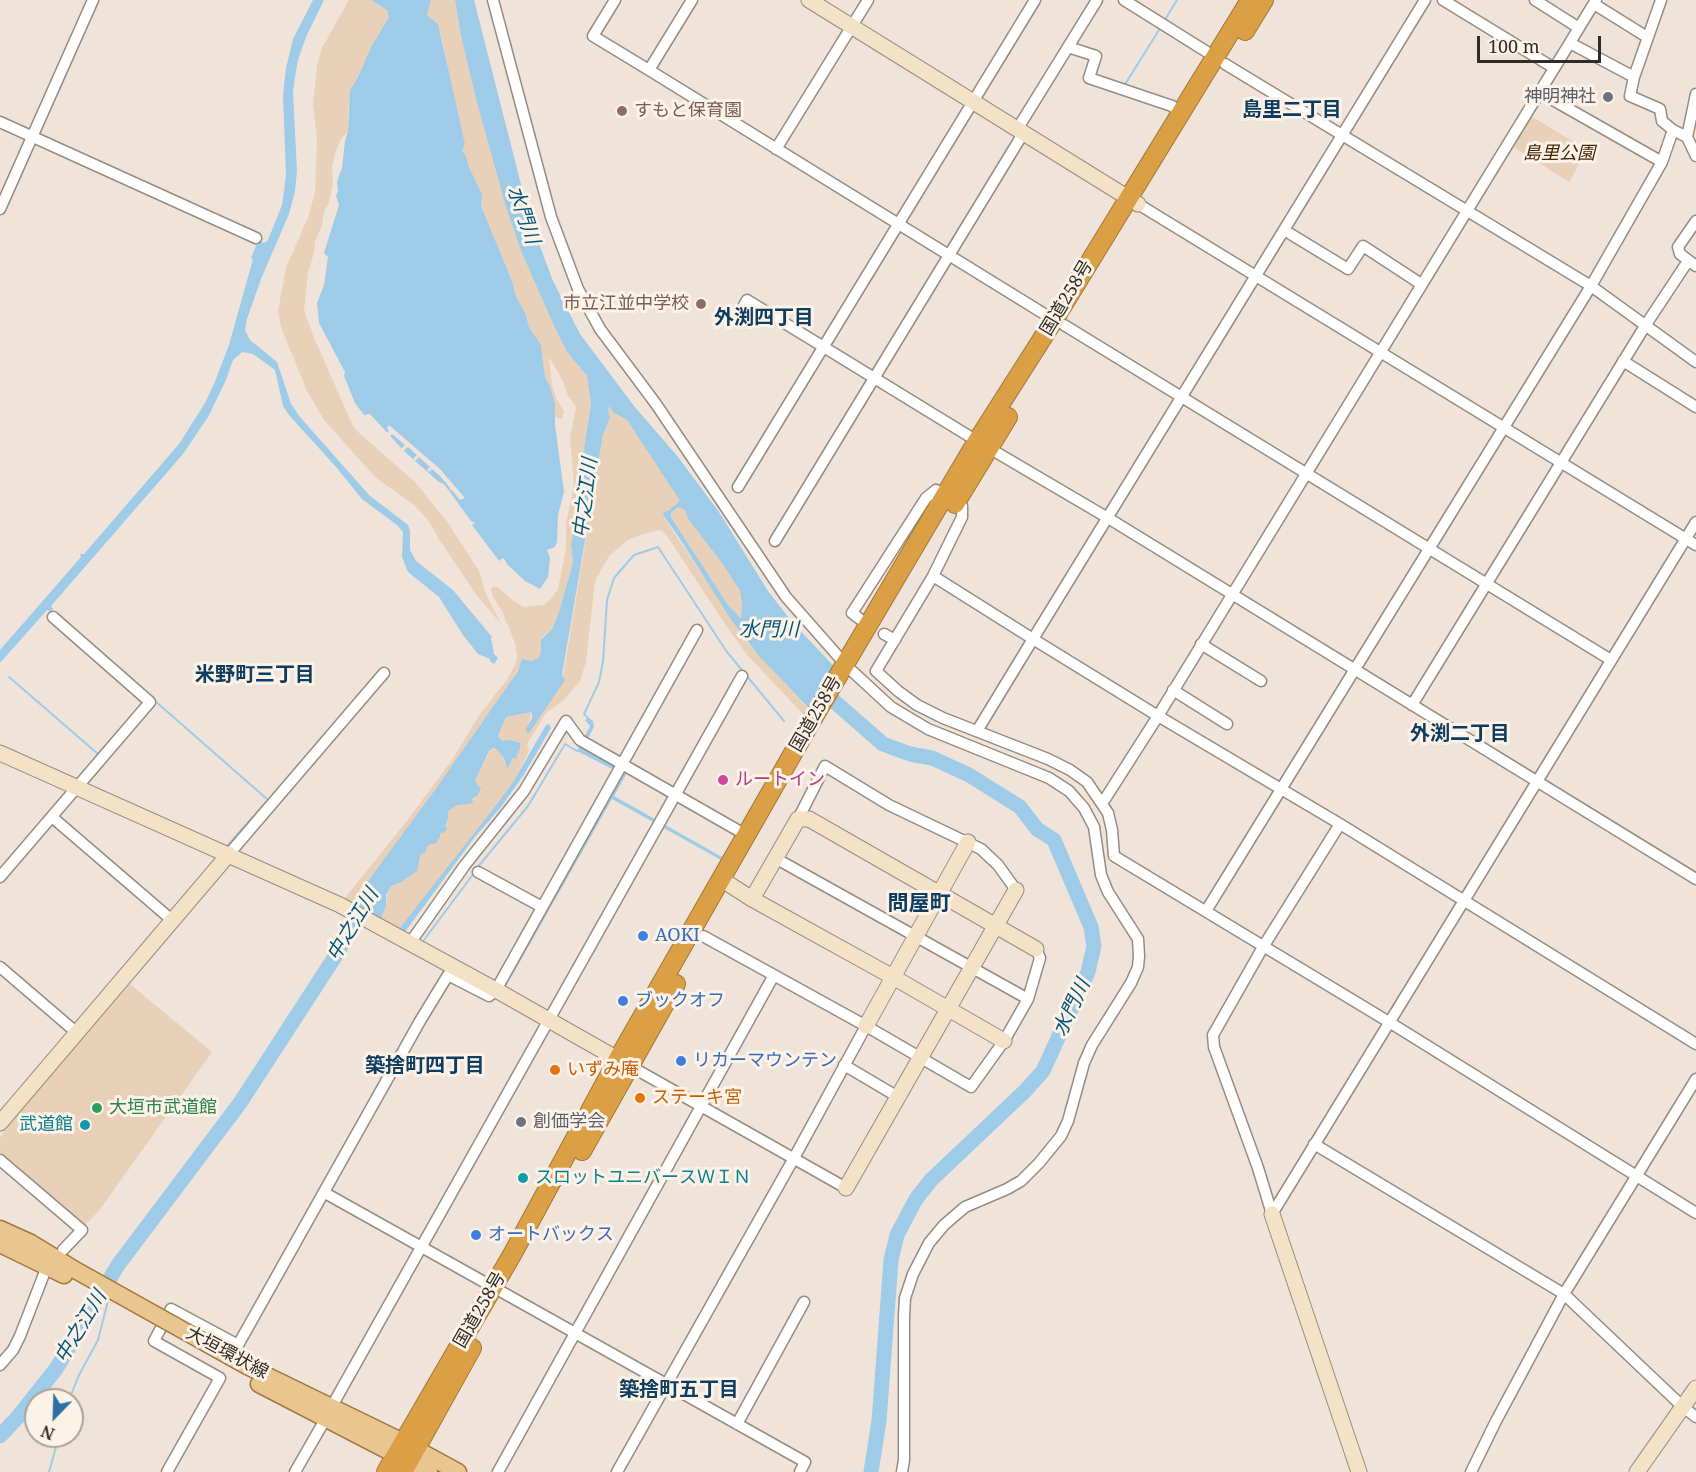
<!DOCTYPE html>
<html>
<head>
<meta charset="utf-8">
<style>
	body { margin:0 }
	#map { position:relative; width:1696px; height:1472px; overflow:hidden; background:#f0e4da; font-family:"Noto Serif",serif }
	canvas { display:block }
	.north { position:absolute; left:24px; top:1388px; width:60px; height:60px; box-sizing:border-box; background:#fdf2e7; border:2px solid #aba39b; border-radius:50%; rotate:203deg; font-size:16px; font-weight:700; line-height:24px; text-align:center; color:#312c28 }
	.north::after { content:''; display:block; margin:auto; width:21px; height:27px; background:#2e71a7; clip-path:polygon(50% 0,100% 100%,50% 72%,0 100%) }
	.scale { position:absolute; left:1477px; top:36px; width:124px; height:27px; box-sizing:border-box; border:3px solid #312c28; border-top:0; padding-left:8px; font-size:18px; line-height:21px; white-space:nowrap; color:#312c28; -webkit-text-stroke:4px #fdf2e7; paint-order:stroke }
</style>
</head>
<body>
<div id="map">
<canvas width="1696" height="1472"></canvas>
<div class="north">N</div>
<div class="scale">100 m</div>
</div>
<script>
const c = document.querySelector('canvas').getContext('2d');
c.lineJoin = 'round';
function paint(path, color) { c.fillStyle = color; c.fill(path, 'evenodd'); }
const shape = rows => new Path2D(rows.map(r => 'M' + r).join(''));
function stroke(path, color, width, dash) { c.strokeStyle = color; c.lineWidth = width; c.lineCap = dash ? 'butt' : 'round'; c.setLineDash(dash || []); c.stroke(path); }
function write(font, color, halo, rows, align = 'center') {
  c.font = font + ' "Noto Serif","Noto Sans JP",serif'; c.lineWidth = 6; c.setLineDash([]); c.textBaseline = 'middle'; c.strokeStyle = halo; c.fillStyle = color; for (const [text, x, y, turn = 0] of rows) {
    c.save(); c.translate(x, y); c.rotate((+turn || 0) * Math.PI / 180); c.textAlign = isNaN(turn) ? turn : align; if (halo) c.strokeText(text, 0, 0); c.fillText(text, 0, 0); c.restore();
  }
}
const green = shape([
	[349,0,371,0,387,10,389,17,371,47,358,77,352,86,348,110,348,131,341,139,335,154,332,168,333,182,329,203,324,212,322,225,315,242,314,253,308,272,304,311,315,340,352,424,358,432,415,482,446,520,479,571,486,594,501,624,478,597,440,541,428,520,414,505,376,478,324,420,307,391,281,327,278,311,286,268,309,215,315,192,317,138,313,104,317,65,322,48],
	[431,0,455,0,461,36,476,99,505,204,521,251,555,328,567,352,587,376,591,404,584,448,585,459,581,468,581,481,571,545,573,562,559,612,552,629,543,637,541,655,536,661,527,661,521,664,511,681,407,831,351,904,344,899,403,826,452,760,480,714,506,681,516,663,517,655,515,643,502,611,492,595,491,589,493,587,498,587,512,600,524,607,544,605,551,599,558,589,566,549,566,524,574,485,570,437,576,407,567,394,563,381,549,357,552,386,557,400,564,411,562,419,556,417,550,386,545,377,541,345,529,327,526,315,516,296,512,281,481,206,482,194,469,167,466,156,462,151,465,144,450,86,444,48,438,24,427,15],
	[1531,116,1587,150,1569,182,1512,146],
	[610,405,627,420,680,501,663,516,748,643,809,710,807,714,804,715,748,656,729,630,665,533,660,530,640,535,628,540,609,556,595,581,586,662,580,681,564,700,546,713,527,744,529,751,513,782,429,893,398,930,380,920,386,906,387,895,391,886,405,878,420,855,426,852,426,848,445,826,448,819,448,811,458,805,467,804,478,795,481,791,475,781,476,778,491,749,497,750,502,755,507,768,515,756,519,748,515,741,504,741,498,736,506,717,532,712,526,732,563,677,603,435,610,418,608,410],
	[678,507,685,510,688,519,722,563,740,591,742,603,741,620,728,605,670,515],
	[130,984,212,1052,99,1211,85,1225,0,1152,0,1138,12,1119]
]);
const water = shape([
	[313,0,324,0,306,37,298,60,295,77,293,92,297,171,295,191,289,214,261,279,247,319,245,330,250,340,277,362,291,404,300,417,369,495,408,525,410,531,410,550,416,561,453,590,492,637,491,638,494,654,498,658,494,664,490,661,490,659,478,654,463,635,439,597,408,572,402,557,403,532,397,525,362,499,336,467,289,415,283,406,275,370,253,354,242,352,233,360,226,380,208,417,183,454,51,606,53,609,51,612,47,610,0,663,0,650,81,557,80,554,84,554,179,444,205,403,214,384,229,345,253,259,251,258,258,241,264,243,268,240,282,205,286,176,283,96,286,68,293,39],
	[371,0,431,0,427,15,438,24,465,144,462,151,466,156,469,167,482,194,481,206,512,281,516,296,526,315,529,327,541,345,545,377,550,386,555,405,555,425,564,492,558,515,557,542,555,547,547,550,550,558,548,577,540,589,525,581,507,564,505,560,503,558,499,561,472,525,475,523,471,521,444,484,439,482,406,453,370,414,364,415,355,403,344,376,345,372,319,323,317,303,324,285,328,257,324,253,339,205,336,196,338,191,337,182,342,168,345,141,348,131,350,90,358,77,371,47,389,17,387,10],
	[455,0,474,0,526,204,538,241,553,281,580,334,634,406,678,457,719,512,768,591,792,622,843,676,818,718,759,656,732,621,678,536,663,515,664,512,668,511,680,501,627,420,613,412,610,406,608,410,610,418,603,435,562,675,565,680,529,733,526,732,526,729,532,718,532,712,506,717,498,736,503,741,510,740,520,743,520,749,516,756,517,759,513,758,507,769,504,758,497,750,493,748,489,751,475,781,481,789,478,795,472,799,473,801,471,804,458,805,448,811,448,819,445,826,447,829,445,832,440,833,440,837,435,844,430,844,426,848,426,852,420,855,417,871,401,882,391,886,386,895,386,906,379,923,349,907,435,790,518,671,522,659,532,661,539,658,541,651,541,640,552,629,559,612,573,562,571,545,581,481,581,468,585,459,584,448,591,404,587,376,567,352,555,328,521,251,505,204,476,99,461,36],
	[678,507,685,510,688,519,722,563,740,591,742,603,741,619,728,605,671,517,671,513],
	[588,717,593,721,594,727,583,747,627,773,614,796,722,857,721,860,612,799,505,988,503,984,614,770,577,751,590,726,585,720],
	[549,724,551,728,523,776,501,807,474,838,402,936,396,933,493,809,513,782,546,725]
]);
const pier = shape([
	[389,425,440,469,465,498,460,500,452,490,450,491,450,488,440,476,432,469,429,472,427,470,430,467,419,457,415,461,413,459,417,455,408,447,403,451,401,449,405,445,392,434,389,437,386,434,389,431,387,428]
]);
const stream = shape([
	[1166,18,1177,0],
	[1124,86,1159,30],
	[9,677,98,754],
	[154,700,268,800,227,846],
	[587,717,584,714,599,682,603,662,607,600,614,578,634,555,658,547,727,652,784,721],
	[87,784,103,765],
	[477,868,528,806,565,744,577,751],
	[424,940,474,873],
	[113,1283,118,1265],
	[69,1400,79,1375,98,1340,109,1297],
	[49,1472,59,1436]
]);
const river = shape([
	[820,689,883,744,910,754,932,758,969,775,1020,807,1037,829,1054,840,1091,927,1094,946,1088,972,1043,1071,1025,1091,931,1180,916,1199,897,1235,891,1260,879,1421,871,1472],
	[0,1436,17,1418,56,1369,118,1265,240,1103,338,952,363,904]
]);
const street = shape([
	[493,0,551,217,578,289,600,329,656,404,786,597,845,664],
	[615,0,593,36,649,70,692,0],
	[1124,0,1215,57],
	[1425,0,1033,639,1158,716,1340,824,1696,1044],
	[1443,0,1554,68],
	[1535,0,1579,28],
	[1661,0,1634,77,1630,96,1660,109,1662,121,1673,130,1687,137,1696,156],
	[1594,4,1647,37],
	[1570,43,1634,77],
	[1068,47,1096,56,1089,78,1172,106,1181,113],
	[1225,64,1591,286,1696,362],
	[649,70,1054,320],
	[1539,92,1662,162],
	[0,122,256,238],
	[1018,128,1097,0],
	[1687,137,1696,94],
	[776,149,868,0],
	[1138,204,1696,545],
	[0,209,93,0],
	[1696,221,1678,247,1680,254,1696,266],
	[1284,230,1348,269,1363,246,1421,284],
	[744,305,747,300,977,441,1108,518,1696,879],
	[1064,325,1611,660],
	[1623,361,1696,407],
	[738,487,1035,0],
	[956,502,962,506,962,517,933,576,876,671,898,691,917,705,943,718,1048,759,1070,770,1087,782,1108,813,1112,830,1114,856,1389,1022,1696,1213],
	[775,541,1024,132],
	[933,576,1033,639,977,731],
	[860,619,852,613,926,498,936,490,945,496],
	[884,634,895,640],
	[1201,644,1261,681],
	[852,671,891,707,928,729,1049,778,1069,791,1084,808,1094,827,1101,875,1108,892,1138,939,1139,956,1138,967,1131,983,1092,1045,1084,1063,1068,1121,1061,1136,1039,1163,1021,1181,1007,1189,965,1207,944,1225,929,1243,913,1274,905,1298,904,1316,904,1460,902,1472],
	[1173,690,1227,724],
	[1412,705,1645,326,1688,261],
	[1101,801,1105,799,1158,716,1596,0],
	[52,817,173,921],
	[798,819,825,766,889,805,981,849,998,865,1016,890],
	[229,854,384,673],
	[775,858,1028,999],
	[478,872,542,907],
	[0,877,150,702,53,617],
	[1206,911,1591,286,1662,162,1673,130],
	[703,936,866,1026,971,1087,1004,1041,1028,999,1040,958,1036,949],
	[410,943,465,865,524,791,566,721,580,740,746,835],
	[0,967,77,1033],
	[844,1065,898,1097],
	[630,1066,846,1188],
	[1314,1144,1564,1294,1682,1406,1696,1417],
	[0,1160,82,1230,63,1250],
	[325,1193,493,1287],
	[1272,1214,1696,522],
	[1272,1214,1258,1168,1214,1047,1213,1035,1263,947,1340,824],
	[502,1292,805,1462,800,1472],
	[0,1365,13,1350,20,1336,44,1274],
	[332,1406,742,676],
	[737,1424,804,1302],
	[167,1472,220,1378,154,1341,170,1311,171,1309,238,1345,420,1021,448,975,489,996,496,990,697,630],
	[295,1472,326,1418],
	[498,1472,774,975],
	[617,1472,794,1158,866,1026],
	[1471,1472,1496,1421,1564,1294,1696,1079]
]);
const secondary = shape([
	[809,0,1138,204],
	[0,753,340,905,496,990,628,1065],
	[721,879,752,899],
	[866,1026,968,842],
	[1004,1041,893,977,752,899,798,819,809,819,1036,949],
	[0,1123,229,854],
	[846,1188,1016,890],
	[1272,1214,1359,1472],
	[1637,1472,1696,1388]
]);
const primary = shape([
	[0,1229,31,1243,77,1271],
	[0,1244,64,1275],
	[247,1366,403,1442,458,1472],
	[259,1384,429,1472]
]);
const highway = shape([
	[1245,31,1264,0],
	[955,504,1008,417],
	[582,1151,676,984],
	[386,1472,513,1253,618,1059,812,720,977,441,1054,320,1250,0],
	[403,1472,472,1348]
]);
const primaryBridge = shape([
	[77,1271,247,1366]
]);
const markers = [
	[1608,97,6,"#6b7280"],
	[622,111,6,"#8d6e63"],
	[701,304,6,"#8d6e63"],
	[723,780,6,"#d1479c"],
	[643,936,6,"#3f7fe0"],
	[623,1001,6,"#3f7fe0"],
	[681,1061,6,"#3f7fe0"],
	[555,1070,6,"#e8710a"],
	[640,1098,6,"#e8710a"],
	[97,1108,6,"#2e9e5b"],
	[521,1122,6,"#6b7280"],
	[85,1125,6,"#0f9aa8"],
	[523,1178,6,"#0f9aa8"],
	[476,1235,6,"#3f7fe0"]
];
const worshipNames = [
	["神明神社",1596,97],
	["創価学会",533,1122,"left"]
];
const educationNames = [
	["すもと保育園",634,111],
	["市立江並中学校",689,304,"right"]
];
const parkNames = [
	["島里公園",1559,154]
];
const streetNames = [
	["国道258号",1067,298,-59],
	["国道258号",816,714,-60],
	["国道258号",480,1310,-60],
	["大垣環状線",227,1353,28]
];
const hotelNames = [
	["ルートイン",735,780]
];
const shopNames = [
	["AOKI",655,936],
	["ブックオフ",635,1001],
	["リカーマウンテン",693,1061],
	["オートバックス",488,1235]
];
const foodNames = [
	["いずみ庵",567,1070],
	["ステーキ宮",652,1098]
];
const leisureNames = [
	["大垣市武道館",109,1108]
];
const cultureNames = [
	["武道館",73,1125],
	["スロットユニバースＷＩＮ",535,1178,"left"]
];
const neighbourhoodNames = [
	["島里二丁目",1292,110],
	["外渕四丁目",764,318],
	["米野町三丁目",255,675],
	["外渕二丁目",1460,734],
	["築捨町四丁目",425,1066],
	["築捨町五丁目",679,1390]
];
const waterNames = [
	["水門川",523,215,71],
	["中之江川",586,498,-83],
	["水門川",769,630],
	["中之江川",353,925,-59],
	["水門川",1072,1008,-65],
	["中之江川",81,1327,-59]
];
const quarterNames = [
	["問屋町",919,904]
];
paint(green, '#e9d0b8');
paint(water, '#9ecbe7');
paint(pier, '#f0e4da');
stroke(stream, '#9ecbe7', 2);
stroke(river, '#9ecbe7', 15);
stroke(street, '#978c82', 13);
stroke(secondary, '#978c82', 17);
stroke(primary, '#a0773b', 19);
stroke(highway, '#a0773b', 20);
stroke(street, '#fff', 10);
stroke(secondary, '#f4e2c7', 15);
stroke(primary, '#e9c68f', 16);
stroke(highway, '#dba045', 18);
stroke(primaryBridge, '#a0773b', 19, []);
stroke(primaryBridge, '#e9c68f', 16);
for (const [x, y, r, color] of markers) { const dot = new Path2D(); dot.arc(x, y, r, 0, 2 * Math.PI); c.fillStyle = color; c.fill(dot); stroke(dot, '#fdf2e7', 2); }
write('18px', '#5b616d', '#fdf2e7', worshipNames, 'right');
write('18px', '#785e54', '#fdf2e7', educationNames, 'left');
write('italic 18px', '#42280d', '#fdf2e7', parkNames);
write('18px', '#312c28', '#fdf2e7', streetNames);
write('18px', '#b23c85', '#fdf2e7', hotelNames, 'left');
write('18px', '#366cbe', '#fdf2e7', shopNames, 'left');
write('18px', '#c56008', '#fdf2e7', foodNames, 'left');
write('18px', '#27864d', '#fdf2e7', leisureNames, 'left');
write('18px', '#0d838f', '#fdf2e7', cultureNames, 'right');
write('bold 20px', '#0d3d61', '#fdf2e7', neighbourhoodNames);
write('italic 20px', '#03597d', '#fdf2e7', waterNames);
write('bold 21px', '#0d3d61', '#fdf2e7', quarterNames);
</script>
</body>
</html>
